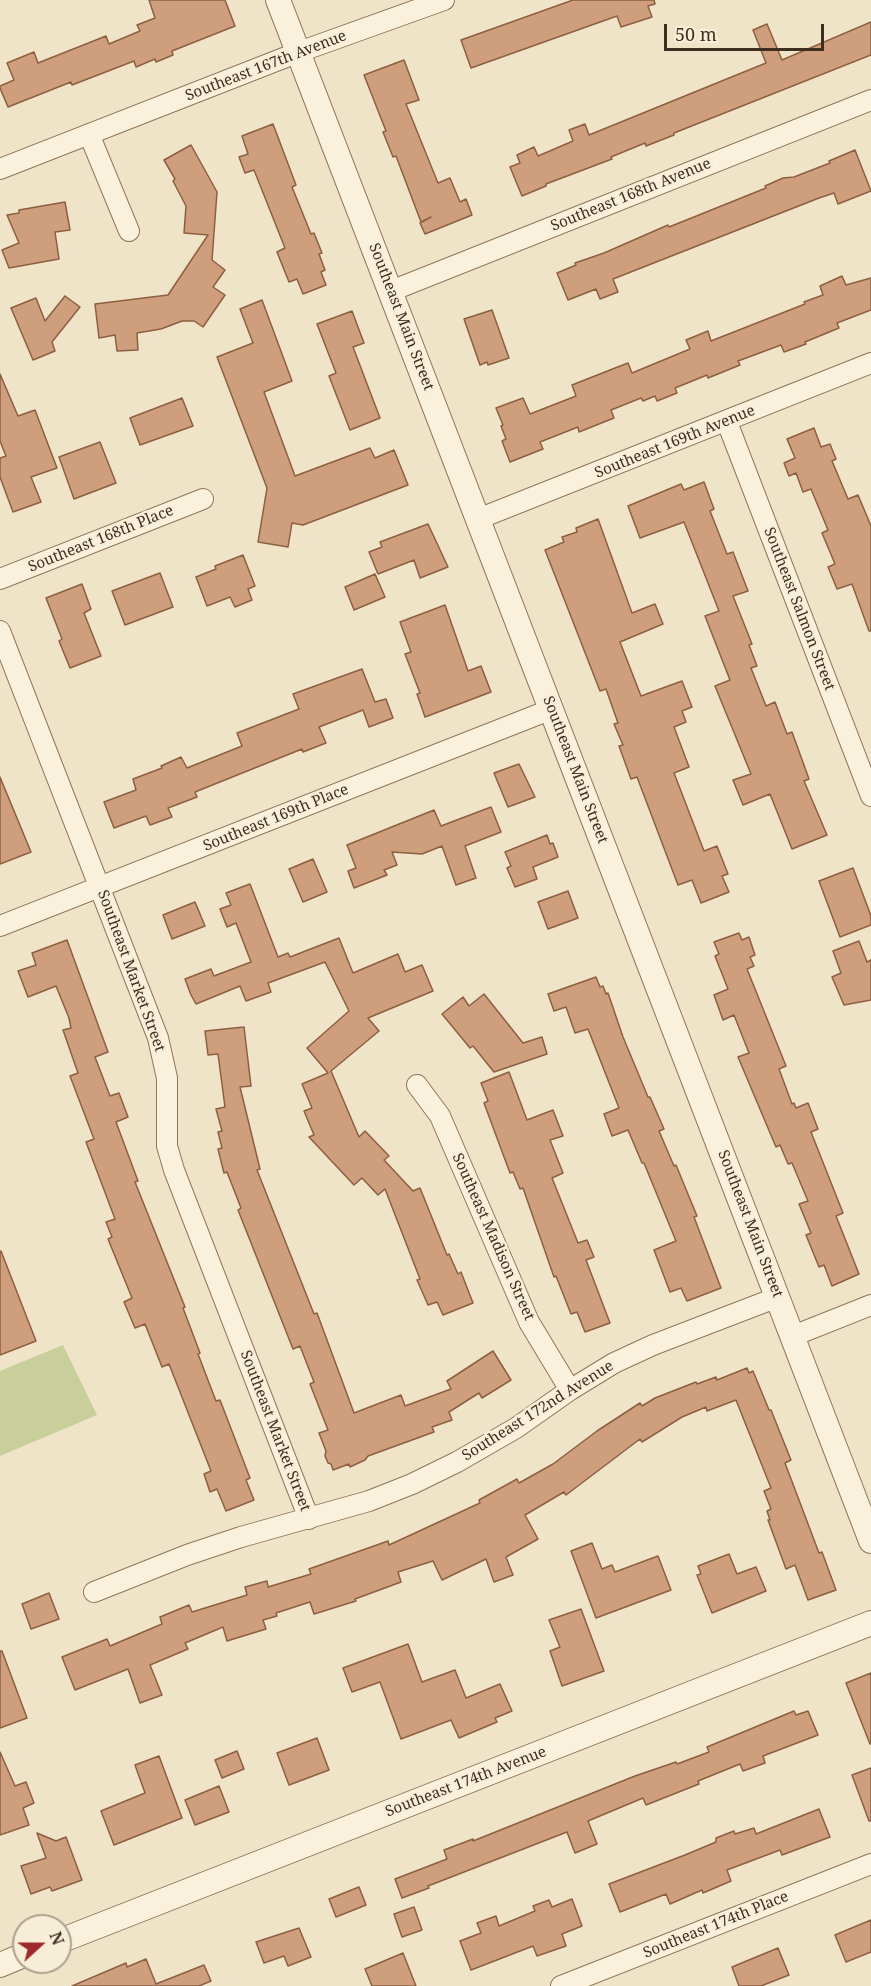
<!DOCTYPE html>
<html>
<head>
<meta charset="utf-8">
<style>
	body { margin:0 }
	#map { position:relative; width:871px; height:1986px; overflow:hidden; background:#f0e4c8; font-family:"Noto Serif",serif }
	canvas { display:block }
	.north { position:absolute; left:12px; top:1914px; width:60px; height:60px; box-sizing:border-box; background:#f7eed8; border:2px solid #ada18e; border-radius:50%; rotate:69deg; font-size:16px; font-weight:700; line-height:24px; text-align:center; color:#3d2e20 }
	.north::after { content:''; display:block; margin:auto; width:21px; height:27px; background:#9e2a2b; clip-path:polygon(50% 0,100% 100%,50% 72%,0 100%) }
	.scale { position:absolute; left:664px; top:24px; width:160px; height:27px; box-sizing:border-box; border:3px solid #3d2e20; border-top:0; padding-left:8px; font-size:18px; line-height:21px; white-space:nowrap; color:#3d2e20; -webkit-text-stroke:4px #f7eed8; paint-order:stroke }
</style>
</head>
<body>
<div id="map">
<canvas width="871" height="1986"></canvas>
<div class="north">N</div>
<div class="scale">50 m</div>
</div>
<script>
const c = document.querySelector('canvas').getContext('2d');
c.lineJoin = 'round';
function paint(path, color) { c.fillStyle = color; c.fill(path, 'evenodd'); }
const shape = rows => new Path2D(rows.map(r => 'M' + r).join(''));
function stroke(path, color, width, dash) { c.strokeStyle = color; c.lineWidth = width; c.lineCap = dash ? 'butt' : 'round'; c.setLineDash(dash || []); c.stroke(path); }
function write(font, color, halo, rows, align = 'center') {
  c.font = font + ' "Noto Serif",serif'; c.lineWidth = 5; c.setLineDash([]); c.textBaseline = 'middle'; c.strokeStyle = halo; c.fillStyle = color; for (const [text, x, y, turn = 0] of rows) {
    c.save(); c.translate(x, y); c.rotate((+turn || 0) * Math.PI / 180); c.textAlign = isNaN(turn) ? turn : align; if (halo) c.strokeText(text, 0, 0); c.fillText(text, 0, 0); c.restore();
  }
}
const green = shape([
	[63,1345,97,1415,0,1456,0,1371]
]);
const building = shape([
	[149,0,225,0,235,26,172,51,173,55,156,62,155,59,136,67,134,61,72,85,71,82,8,107,0,88,0,86,14,80,7,63,34,52,38,63,106,36,109,44,140,31,137,25,155,18,149,0],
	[573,0,654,0,655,4,648,6,652,17,621,27,617,16,471,68,461,40,573,0],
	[871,22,871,55,674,133,674,135,646,146,645,143,611,157,612,159,546,184,546,186,522,196,510,167,520,163,517,155,534,147,538,156,573,141,569,130,585,124,589,135,766,63,753,30,767,24,782,60,871,22],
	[404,60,419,100,406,104,438,183,450,178,460,202,466,199,472,215,425,234,420,223,431,217,421,222,396,156,393,157,383,132,386,131,364,75,404,60],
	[273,124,296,185,292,187,311,234,314,233,322,253,319,254,325,270,321,272,326,285,303,294,297,279,289,282,277,252,285,248,254,170,245,173,239,157,248,154,242,136,273,124],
	[191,145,217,192,212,260,225,270,213,287,225,295,203,327,194,321,182,321,161,329,137,333,138,350,117,351,115,335,99,338,95,304,168,295,208,235,184,233,186,206,173,181,175,179,164,160,191,145],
	[855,150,871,191,838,204,834,193,819,198,613,279,618,292,600,299,596,289,568,300,557,273,576,265,575,263,604,253,668,225,669,227,766,188,765,186,783,178,794,177,830,163,829,161,855,150],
	[65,202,70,230,55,232,59,259,9,268,2,250,19,243,7,215,19,213,19,210,65,202],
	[842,276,846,285,871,278,871,310,837,323,839,328,805,342,806,344,784,352,781,345,738,361,740,365,708,378,707,375,675,388,677,393,657,401,655,396,643,401,641,398,611,410,614,418,579,432,578,427,540,442,543,449,510,462,502,441,506,439,501,426,503,425,496,408,523,398,530,414,576,396,572,385,610,370,628,363,632,373,690,349,686,340,708,331,711,341,805,304,804,302,823,295,820,286,842,276],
	[65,296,80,307,52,342,55,351,33,360,11,308,36,298,45,321,65,296],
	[262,300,292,381,264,392,295,476,370,448,375,458,394,450,408,485,303,525,292,523,288,547,258,542,267,488,217,357,253,343,240,309,262,300],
	[492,310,509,358,488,365,487,362,480,365,464,319,492,310],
	[352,311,364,343,353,347,380,418,350,430,329,376,336,373,317,324,352,311],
	[0,374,18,416,35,410,57,468,31,477,41,502,13,512,0,477,0,458,6,456,0,441,0,374],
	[182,398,193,426,140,445,130,418,182,398],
	[814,428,821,447,830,444,836,459,832,461,848,499,858,495,871,526,871,631,869,631,852,584,837,589,828,567,835,564,822,533,828,530,811,489,803,492,796,473,789,476,784,463,795,458,787,439,814,428],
	[100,442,116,483,74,499,59,457,100,442],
	[704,482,714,509,710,511,727,554,733,552,748,591,733,596,752,644,749,645,757,666,751,668,766,706,775,702,787,734,792,732,809,779,804,781,827,835,792,849,770,794,743,805,733,780,751,774,715,686,730,680,705,616,719,611,684,522,640,538,628,506,681,484,684,490,704,482],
	[598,519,632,613,655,604,663,624,620,642,641,696,682,681,692,707,682,711,686,722,674,727,689,767,674,773,704,851,717,846,728,874,722,876,729,892,701,903,692,880,678,885,637,777,631,779,619,746,623,745,614,724,618,723,606,689,600,691,545,550,564,542,562,537,577,532,576,528,598,519],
	[428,524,448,567,420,578,414,560,378,574,369,552,382,547,380,542,428,524],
	[243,555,255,586,248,589,252,600,235,607,230,597,207,606,196,577,216,569,215,566,243,555],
	[160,573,173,607,125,625,112,591,160,573],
	[375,574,385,597,354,610,345,587,375,574],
	[82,584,91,609,84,613,101,656,70,668,59,641,62,639,46,598,82,584],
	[445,605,468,671,481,666,491,692,425,717,417,694,420,693,405,654,411,652,400,622,445,605],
	[362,669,375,702,386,699,393,718,369,727,363,710,319,727,326,743,303,752,302,749,195,792,197,797,168,808,172,817,150,825,146,816,114,828,104,802,136,790,133,779,162,768,161,766,181,757,187,768,242,746,237,733,299,709,293,694,362,669],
	[519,764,535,797,508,807,494,773,519,764],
	[0,777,31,852,0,864,0,777],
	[491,807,501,832,465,846,476,878,456,885,442,846,422,854,392,852,397,865,384,870,387,875,354,888,348,871,356,868,347,845,434,810,441,826,491,807],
	[547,835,550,844,553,843,558,857,533,867,537,879,515,887,507,868,511,866,505,852,547,835],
	[313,859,327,892,303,902,289,869,313,859],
	[853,868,871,916,871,925,840,937,819,881,853,868],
	[250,884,278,957,288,953,290,957,339,938,353,973,398,954,405,972,422,965,433,991,368,1018,379,1031,331,1071,359,1137,365,1131,389,1156,384,1160,413,1191,420,1188,447,1255,449,1254,458,1274,461,1272,473,1303,443,1315,437,1302,428,1305,417,1280,420,1279,385,1189,378,1195,362,1178,354,1185,309,1137,314,1135,304,1111,312,1108,302,1084,328,1073,307,1048,349,1011,325,962,268,983,271,992,246,1001,240,986,196,1004,191,995,185,979,211,969,214,976,251,962,236,923,227,927,220,909,231,905,226,893,250,884],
	[568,891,578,918,548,929,538,902,568,891],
	[195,902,205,926,172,939,163,915,195,902],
	[739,933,742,940,749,937,755,955,750,957,754,966,747,969,786,1066,779,1069,792,1104,794,1103,796,1108,808,1103,818,1129,811,1132,843,1213,836,1216,859,1274,832,1286,824,1265,819,1267,806,1235,811,1233,799,1204,808,1201,792,1163,788,1164,780,1145,776,1147,738,1057,749,1053,734,1015,723,1020,714,995,728,989,715,956,719,954,714,942,739,933],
	[67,940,108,1052,95,1057,110,1096,119,1093,128,1117,116,1122,138,1181,135,1182,185,1307,183,1308,200,1353,198,1354,216,1401,220,1400,250,1478,246,1480,254,1500,226,1511,217,1489,210,1492,204,1474,211,1471,169,1364,162,1367,145,1324,135,1328,124,1302,132,1298,108,1239,112,1237,106,1222,115,1219,86,1142,94,1139,70,1076,78,1073,63,1030,71,1028,69,1018,56,986,28,997,18,971,36,965,32,953,67,940],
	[859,941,867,962,871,960,871,1000,844,1005,832,977,841,973,833,951,859,941],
	[596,977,600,987,603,986,606,994,608,993,623,1037,648,1097,650,1097,664,1129,659,1131,674,1166,676,1165,697,1216,694,1217,721,1288,687,1301,681,1288,670,1292,654,1250,676,1241,644,1163,642,1163,628,1130,612,1136,604,1114,619,1108,588,1029,575,1033,566,1007,554,1011,548,994,596,977],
	[484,994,523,1043,542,1037,547,1054,494,1072,473,1046,470,1048,442,1014,463,997,469,1006,484,994],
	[244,1027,251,1086,240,1087,260,1169,257,1170,314,1314,317,1313,354,1413,401,1395,405,1406,451,1389,447,1381,493,1351,511,1380,482,1398,479,1393,449,1412,452,1420,432,1427,434,1432,368,1456,365,1460,350,1467,349,1464,333,1470,331,1464,328,1463,325,1456,326,1451,319,1433,328,1430,310,1384,314,1382,300,1346,293,1349,238,1210,241,1208,227,1172,224,1173,218,1149,222,1148,218,1132,222,1131,216,1109,225,1107,218,1054,208,1055,205,1031,244,1027],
	[509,1072,527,1120,553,1110,563,1136,550,1140,563,1173,552,1178,578,1243,587,1240,594,1257,586,1260,610,1323,585,1332,577,1312,571,1314,556,1276,554,1277,523,1188,520,1189,513,1172,510,1173,484,1103,488,1101,481,1083,509,1072],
	[1,1251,36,1341,0,1355,0,1252,1,1251],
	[747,1368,749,1373,753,1371,769,1410,771,1410,791,1460,785,1463,819,1553,822,1552,836,1590,808,1600,795,1565,786,1569,768,1520,770,1520,767,1511,771,1509,764,1491,771,1488,736,1400,707,1411,706,1407,682,1417,642,1442,640,1439,566,1495,564,1492,525,1515,538,1539,506,1557,513,1575,494,1582,486,1559,442,1580,433,1561,398,1572,401,1582,355,1599,356,1601,314,1614,310,1602,276,1613,277,1616,263,1620,266,1629,227,1641,223,1627,185,1643,188,1649,150,1665,162,1695,140,1703,128,1669,75,1690,62,1657,107,1639,110,1646,162,1624,160,1617,189,1605,192,1612,247,1595,245,1587,267,1581,268,1587,311,1574,309,1569,388,1541,389,1545,480,1503,479,1500,517,1479,519,1483,553,1464,597,1431,640,1403,642,1406,655,1398,696,1382,697,1384,716,1377,717,1380,747,1368],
	[592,1543,602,1569,612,1565,615,1572,658,1556,671,1590,596,1618,571,1551,592,1543],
	[729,1554,737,1574,756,1567,766,1591,712,1613,697,1575,701,1574,698,1566,729,1554],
	[49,1593,59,1619,31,1629,22,1604,49,1593],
	[581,1609,604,1671,562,1686,550,1651,560,1647,549,1620,581,1609],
	[408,1644,422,1682,455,1670,466,1698,500,1684,512,1711,495,1718,497,1722,459,1738,451,1720,401,1739,380,1682,352,1692,343,1668,408,1644],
	[0,1651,2,1651,27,1718,0,1728,0,1651],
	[871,1673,871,1744,870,1744,846,1683,871,1673],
	[794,1711,796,1715,808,1711,818,1735,763,1756,765,1763,743,1771,740,1764,698,1781,699,1784,646,1805,643,1798,588,1821,597,1844,575,1853,567,1832,428,1886,429,1888,402,1898,395,1879,447,1859,444,1850,473,1839,473,1841,635,1776,676,1762,677,1764,709,1752,707,1747,794,1711],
	[317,1738,329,1770,289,1785,277,1753,317,1738],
	[237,1751,244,1769,222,1778,215,1760,237,1751],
	[0,1752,15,1786,26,1782,34,1803,23,1808,29,1825,0,1835,0,1752],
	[159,1756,182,1818,114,1845,101,1811,145,1793,135,1765,159,1756],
	[871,1768,871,1821,869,1821,852,1775,871,1768],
	[219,1786,229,1812,195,1825,185,1800,219,1786],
	[819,1809,830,1837,782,1855,780,1850,727,1870,731,1881,703,1893,702,1890,670,1904,666,1894,620,1912,609,1884,685,1855,716,1842,716,1838,734,1831,735,1834,754,1828,756,1834,819,1809],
	[37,1833,56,1841,66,1837,82,1880,52,1891,50,1887,31,1894,21,1866,46,1858,37,1833],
	[359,1887,366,1905,336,1917,329,1899,359,1887],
	[572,1899,582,1926,562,1934,566,1946,537,1956,533,1946,471,1970,460,1941,481,1933,477,1923,496,1916,499,1926,535,1911,533,1906,549,1900,552,1907,572,1899],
	[414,1907,422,1930,402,1937,394,1914,414,1907],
	[871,1920,871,1952,846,1962,835,1935,871,1920],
	[299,1928,311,1957,288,1966,284,1956,264,1963,256,1942,299,1928],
	[778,1948,789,1975,761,1986,739,1986,732,1967,778,1948],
	[403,1953,416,1986,372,1986,365,1969,403,1953],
	[146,1959,156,1984,204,1965,211,1981,199,1986,72,1986,126,1963,127,1967,146,1959]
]);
const minor = shape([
	[89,134,129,231],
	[0,169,299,52,444,0],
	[391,291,871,100],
	[727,422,871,796],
	[478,519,871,363],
	[0,579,203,499],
	[0,631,158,1038,167,1078,167,1146,174,1170,309,1519],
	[0,926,552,709],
	[417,1085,440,1116,529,1322,570,1390],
	[793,1336,871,1305],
	[94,1592,187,1555,241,1537,369,1501,412,1484,457,1462,516,1428,570,1390,614,1363,653,1345,778,1297],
	[561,1986,871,1864]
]);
const tertiary = shape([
	[278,0,871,1541],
	[60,1941,871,1623],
	[0,1965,24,1955]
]);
const streetNames = [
	["Southeast 167th Avenue",266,66,-21],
	["Southeast 168th Avenue",631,195,-22],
	["Southeast Main Street",401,317,69],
	["Southeast 169th Avenue",675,442,-22],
	["Southeast 168th Place",101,539,-22],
	["Southeast Salmon Street",799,609,69],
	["Southeast Main Street",575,770,69],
	["Southeast 169th Place",276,818,-22],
	["Southeast Market Street",131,971,70],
	["Southeast Main Street",750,1224,69],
	["Southeast Madison Street",493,1237,66],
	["Southeast 172nd Avenue",538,1411,-32],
	["Southeast Market Street",275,1431,69],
	["Southeast 174th Avenue",466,1782,-21],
	["Southeast 174th Place",716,1925,-22]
];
paint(green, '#c9cf9b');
paint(building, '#cf9f7d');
stroke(building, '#8d5f41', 1.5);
stroke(minor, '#8d765c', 22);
stroke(tertiary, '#8d765c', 26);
stroke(minor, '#faf1dc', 20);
stroke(tertiary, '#faf1dc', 24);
write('15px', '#3d2e20', '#f7eed8', streetNames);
</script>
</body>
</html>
